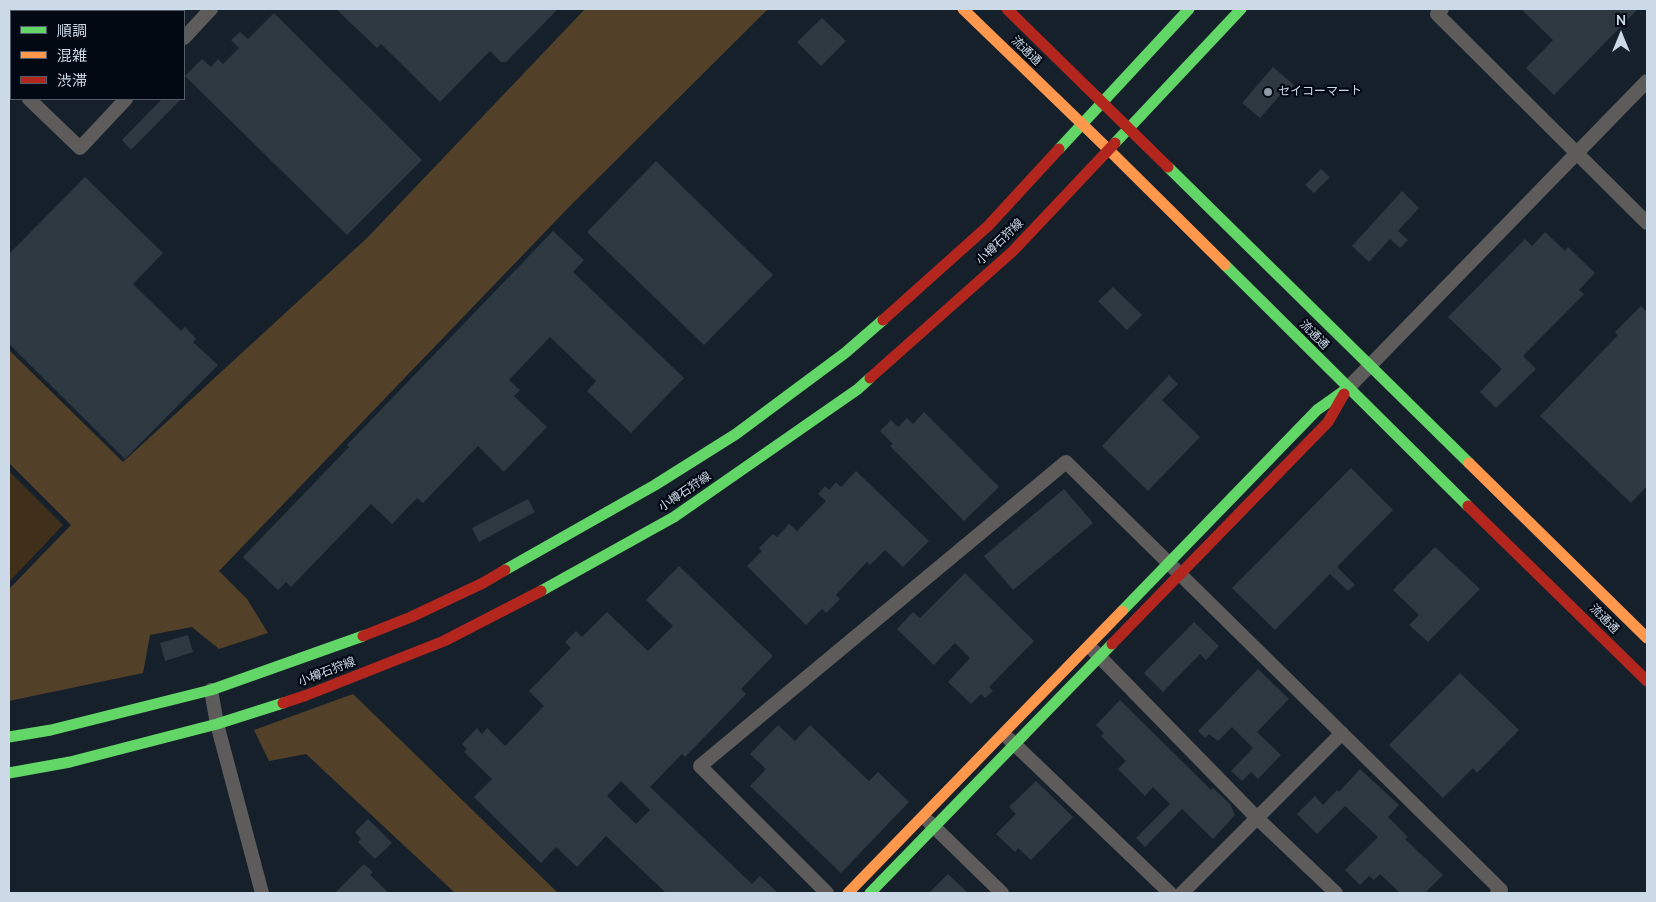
<!DOCTYPE html>
<html>
<head>
<meta charset="utf-8">
<style>
	body { margin:0 }
	#map { position:relative; width:1656px; height:902px; overflow:hidden; background:#15202b; font-family:Manrope,"Noto Sans JP",sans-serif }
	canvas { display:block }
	.frame { position:absolute; inset:0; border:10px solid #ccdae8; pointer-events:none }
	.legend { position:absolute; left:10px; top:10px; width:175px; height:90px; box-sizing:border-box; background:#030912; border:1px solid #535d68; margin:0; padding:6px 9px; list-style:none; font-size:15px; color:#ccdae8 }
	.legend li { display:flex; align-items:center; gap:10px; height:25px }
	.legend b { width:25px; border:1px solid #535d68 }
	.north { position:absolute; left:1596px; top:10px; width:50px; height:50px; -webkit-text-stroke:4px #030912; paint-order:stroke; rotate:0deg; font-size:14px; font-weight:700; line-height:20px; text-align:center; color:#ccdae8 }
	.north::after { content:''; display:block; margin:auto; width:18px; height:22px; background:#ccdae8; clip-path:polygon(50% 0,100% 100%,50% 72%,0 100%) }
</style>
</head>
<body>
<div id="map">
<canvas width="1656" height="902"></canvas>
<div class="frame"></div>
<ul class="legend">
<li><b style="height:6px;background:#63d668"></b>順調</li>
<li><b style="height:6px;background:#ff974d"></b>混雑</li>
<li><b style="height:6px;background:#b3261e"></b>渋滞</li>
</ul>
<div class="north">N</div>
</div>
<script>
const c = document.querySelector('canvas').getContext('2d');
c.lineJoin = 'round';
function paint(path, color) { c.fillStyle = color; c.fill(path, 'evenodd'); }
const shape = rows => new Path2D(rows.map(r => 'M' + r).join(''));
function stroke(path, color, width, dash) { c.strokeStyle = color; c.lineWidth = width; c.lineCap = dash ? 'butt' : 'round'; c.setLineDash(dash || []); c.stroke(path); }
function write(font, color, halo, rows, align = 'center') {
  c.font = font + ' Manrope,"Noto Sans JP",sans-serif'; c.lineWidth = 4.5; c.setLineDash([]); c.textBaseline = 'middle'; c.strokeStyle = halo; c.fillStyle = color; for (const [text, x, y, turn = 0] of rows) {
    c.save(); c.translate(x, y); c.rotate((+turn || 0) * Math.PI / 180); c.textAlign = isNaN(turn) ? turn : align; if (halo) c.strokeText(text, 0, 0); c.fillText(text, 0, 0); c.restore();
  }
}
const green = shape([
	[9,471,63,525,9,582]
]);
const forest = shape([
	[585,9,768,9,568,208,219,571,247,599,268,633,219,649,192,627,150,635,143,673,9,701,9,589,71,525,9,463,9,350,123,462,367,238],
	[353,694,558,893,455,893,306,754,269,761,254,730]
]);
const building = shape([
	[336,9,558,9,506,62,501,62,490,51,440,102,381,44,377,48],
	[1521,9,1638,9,1554,95,1526,68,1553,40],
	[274,13,422,160,347,235,185,76,202,59,211,67,218,59,223,64,239,48,231,40,240,32,248,39],
	[822,18,846,41,821,66,797,42],
	[1273,67,1294,85,1284,96,1281,94,1260,118,1242,103],
	[162,99,181,99,131,150,122,140],
	[656,161,773,275,704,345,587,232],
	[1321,169,1330,177,1314,193,1305,185],
	[85,177,163,253,133,284,181,331,185,327,196,339,193,342,218,365,125,459,9,344,9,254],
	[1402,191,1419,208,1398,231,1408,240,1400,248,1390,239,1369,262,1352,246],
	[553,231,584,260,573,272,684,378,631,433,587,391,596,381,550,337,509,380,520,390,514,396,547,427,504,472,478,446,423,503,417,498,392,524,371,504,291,587,286,582,278,590,243,557,349,447,347,445],
	[1545,232,1565,251,1568,247,1595,273,1579,290,1584,294,1523,356,1536,369,1496,408,1480,392,1502,369,1448,317,1525,239,1532,246],
	[1113,287,1142,315,1127,330,1098,301],
	[1641,306,1647,312,1647,486,1631,503,1540,416,1618,335,1615,332],
	[1169,375,1178,384,1162,400,1200,437,1148,491,1102,446],
	[924,412,999,487,964,521,890,446,893,444,880,431,891,420,898,427,907,418,913,424],
	[1351,468,1393,510,1337,567,1355,585,1348,591,1330,574,1275,630,1232,588],
	[856,471,929,541,903,567,885,550,870,565,867,562,848,582,836,595,840,599,826,613,822,609,806,625,747,566,762,551,759,548,773,534,777,537,789,524,797,531,826,501,818,494,825,486,829,490,836,482,841,487],
	[1064,489,1093,523,1013,590,984,556],
	[528,499,535,512,479,542,472,528],
	[1435,547,1480,589,1428,642,1409,625,1419,615,1393,590],
	[679,566,773,656,741,689,746,694,685,757,682,754,650,787,752,884,760,876,778,893,666,893,606,836,577,867,556,847,541,863,474,797,492,779,464,752,467,749,462,744,477,728,482,734,487,728,505,746,544,706,529,691,571,648,565,642,576,631,582,637,607,612,648,651,673,626,646,600],
	[621,781,650,810,636,824,607,796],
	[965,573,1034,641,989,687,993,691,985,698,981,694,971,704,948,682,970,658,955,643,934,665,897,629,913,612,920,618],
	[1194,622,1219,646,1206,660,1200,654,1163,692,1144,673],
	[188,635,193,652,165,661,160,643],
	[1258,669,1289,699,1257,732,1281,755,1258,779,1251,772,1242,781,1231,771,1253,748,1232,727,1218,741,1209,734,1205,738,1198,731],
	[1460,673,1519,730,1477,773,1473,768,1443,798,1389,745],
	[1120,700,1211,790,1213,788,1230,804,1235,815,1213,839,1182,809,1145,847,1136,838,1170,804,1153,787,1145,796,1118,769,1126,761,1101,736,1104,733,1096,725],
	[778,725,795,741,810,725,869,781,878,772,909,802,841,873,750,786,766,769,750,754],
	[1360,769,1399,805,1388,817,1408,837,1405,839,1443,875,1425,893,1400,893,1380,874,1374,880,1369,876,1360,885,1345,870,1378,837,1345,806,1317,834,1297,814,1315,796,1323,805,1337,790,1339,792],
	[1036,781,1073,817,1031,860,1018,848,1015,852,996,834,1016,814,1009,807],
	[368,819,392,843,375,859,358,842,361,839,355,832],
	[364,864,373,872,370,875,389,893,335,893],
	[948,874,968,893,929,893]
]);
const street = shape([
	[1442,9,1437,14,1647,223],
	[184,38,211,9],
	[9,79,11,81],
	[29,99,80,148,126,99],
	[1348,388,1647,81],
	[1094,651,1257,818,1336,893],
	[211,690,217,724,262,893],
	[1009,739,1170,893],
	[929,822,1002,893],
	[827,893,700,766,1066,462,1501,890,1497,893],
	[1182,893,1342,733]
]);
const fast = shape([
	[1115,143,1241,9],
	[1059,149,1189,9],
	[1168,167,1469,463],
	[1225,265,1468,506],
	[505,570,655,485,736,434,845,353,883,320],
	[541,591,674,517,858,389,870,378],
	[1122,611,1317,410,1348,388],
	[9,737,51,730,211,690,363,636],
	[9,773,70,762,217,724,283,703],
	[870,893,1112,644]
]);
const slow = shape([
	[963,9,1109,150,1225,265],
	[1469,463,1647,638],
	[848,893,1122,611]
]);
const jam = shape([
	[1007,9,1168,167],
	[883,320,988,226,1059,149],
	[870,378,1013,251,1115,143],
	[1468,506,1647,681],
	[363,636,411,617,483,583,505,570],
	[1112,644,1328,422,1344,394],
	[283,703,307,695,444,641,541,591]
]);
const markers = [
	[1268,92,5,"#8c99a6"]
];
const streetNames = [
	["流通通",1026,51,44],
	["小樽石狩線",1000,242,-44],
	["流通通",1314,335,45],
	["小樽石狩線",685,492,-34],
	["流通通",1604,619,45],
	["小樽石狩線",327,672,-21]
];
const poiNames = [
	["セイコーマート",1278,92]
];
paint(green, '#3f2f1b');
paint(forest, '#534029');
paint(building, '#2e3841');
stroke(street, '#5e5c5b', 14);
stroke(fast, '#63d668', 11);
stroke(slow, '#ff974d', 11);
stroke(jam, '#b3261e', 11);
for (const [x, y, r, color] of markers) { const dot = new Path2D(); dot.arc(x, y, r, 0, 2 * Math.PI); c.fillStyle = color; c.fill(dot); stroke(dot, '#030912', 2); }
write('12px', '#ccdae8', '#030912', streetNames);
write('12px', '#ccdae8', '#030912', poiNames, 'left');
</script>
</body>
</html>
